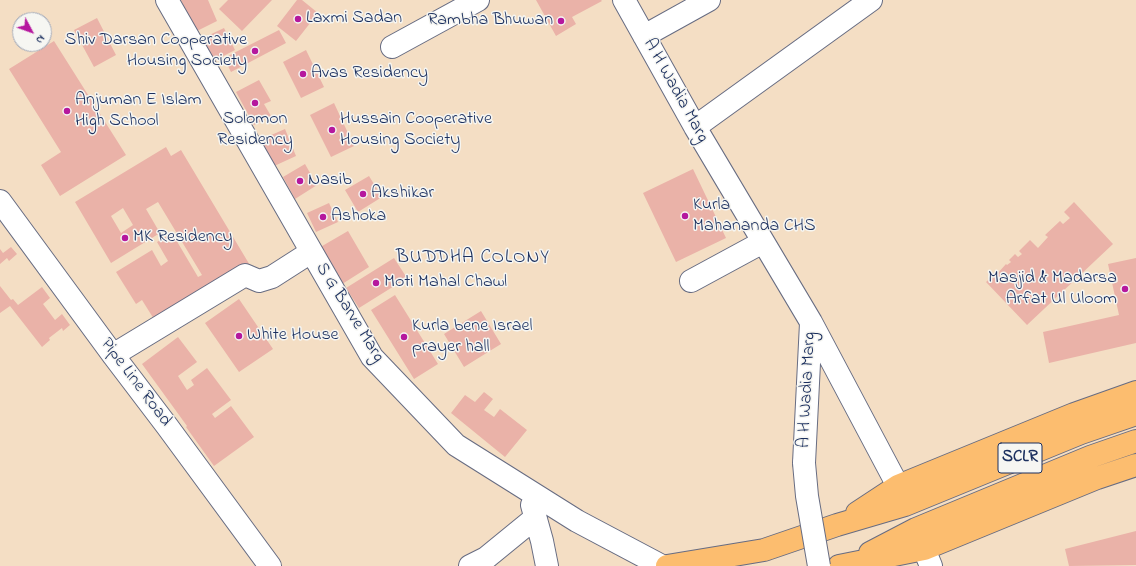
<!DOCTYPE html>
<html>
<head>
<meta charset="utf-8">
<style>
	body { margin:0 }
	#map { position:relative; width:1136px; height:566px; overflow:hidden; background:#f4dec4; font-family:"Indie Flower",sans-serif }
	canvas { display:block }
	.north { position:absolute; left:12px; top:12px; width:40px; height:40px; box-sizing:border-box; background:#f6f6f2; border:1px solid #9ea6b7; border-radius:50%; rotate:131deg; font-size:11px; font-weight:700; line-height:16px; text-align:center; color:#1b2f5e }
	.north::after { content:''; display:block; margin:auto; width:14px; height:18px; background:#b5179e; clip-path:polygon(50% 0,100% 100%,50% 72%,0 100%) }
</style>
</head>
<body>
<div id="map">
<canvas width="1136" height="566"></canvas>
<div class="north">N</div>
</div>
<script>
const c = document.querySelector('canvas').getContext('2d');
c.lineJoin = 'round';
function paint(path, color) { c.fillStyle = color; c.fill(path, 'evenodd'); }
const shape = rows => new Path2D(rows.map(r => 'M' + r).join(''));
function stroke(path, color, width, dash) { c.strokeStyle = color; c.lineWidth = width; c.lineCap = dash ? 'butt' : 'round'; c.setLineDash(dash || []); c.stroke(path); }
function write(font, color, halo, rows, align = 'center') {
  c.font = font + ' "Indie Flower",sans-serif'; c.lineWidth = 3; c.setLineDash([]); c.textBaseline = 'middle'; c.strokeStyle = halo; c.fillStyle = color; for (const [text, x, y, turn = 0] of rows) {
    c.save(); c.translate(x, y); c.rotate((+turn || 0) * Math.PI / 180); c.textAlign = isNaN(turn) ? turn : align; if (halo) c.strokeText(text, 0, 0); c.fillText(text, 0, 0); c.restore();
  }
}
const building = shape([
	[181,0,208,0,217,21,195,32],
	[228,0,272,0,242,31,219,9],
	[297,0,302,0,318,13,296,41,277,26],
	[536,0,601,0,602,1,572,17,576,24,556,36],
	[97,18,116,55,94,67,74,30],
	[224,28,235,50,206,65,195,42],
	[279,30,286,43,231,72,224,58],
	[54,41,126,155,60,196,41,165,61,152,9,69],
	[306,50,324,87,301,98,283,62],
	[259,80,271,101,264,104,271,116,254,125,236,92],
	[334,103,354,146,331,157,310,115],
	[285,129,296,156,272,167,260,140],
	[166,147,171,156,181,150,251,267,157,324,142,300,136,304,116,272,152,250,161,266,168,261,157,242,172,233,198,277,202,275,158,202,146,209,160,233,111,263,75,202],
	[123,208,133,225,121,233,111,216],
	[305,164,317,185,295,199,283,177],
	[693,169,726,238,676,262,643,193],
	[369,176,382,197,358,212,345,190],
	[1074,202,1113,244,1027,325,986,282,996,273,997,274,1006,264,1007,265,1011,262,1009,260,1015,254,1018,257,1022,254,1019,251,1030,240,1038,248,1048,237,1045,235,1060,221,1063,224,1070,218,1064,212],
	[329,203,338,222,316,232,307,213],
	[348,231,369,267,339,286,317,249],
	[11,247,17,254,9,261,7,258,0,264,0,249,3,253],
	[394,258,407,278,359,308,346,288],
	[1136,258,1136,343,1049,363,1043,332,1119,315,1108,264],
	[0,286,11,300,13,299,18,305,42,287,50,298,43,304,55,320,62,314,70,325,63,331,62,328,49,338,50,340,42,347,10,306,0,313],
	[395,295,438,364,414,379,371,310],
	[239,299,273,349,239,372,205,323],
	[481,311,501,344,464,367,444,334],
	[178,337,197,362,178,376,187,390,194,385,191,380,207,368,231,400,212,414,215,418,231,406,254,437,214,466,186,427,187,426,142,364],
	[484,392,493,399,484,410,494,417,500,409,527,430,505,457,451,413,465,395,475,402],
	[1136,531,1136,565,1069,566,1065,549]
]);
const minor = shape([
	[167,0,372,357,456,445,577,521,662,566],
	[624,0,695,127,811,322,898,486],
	[644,36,709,0],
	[392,47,478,0],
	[695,127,871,0],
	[0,201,113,355,167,426,270,566],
	[691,281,763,242],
	[113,355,245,275,259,281,272,277,311,252],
	[804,463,811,323],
	[532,505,542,541,547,566],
	[924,549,931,566],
	[470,566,486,558,535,518]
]);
const highway = shape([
	[857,513,898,486,1074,414,1136,392],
	[870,553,916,529,1090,457,1136,441],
	[667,566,764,550,837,525,905,505,1081,433,1136,414],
	[839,566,924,549,1097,478,1136,465]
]);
const minorBridge = shape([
	[804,463,807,496,819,566]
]);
const markers = [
	[298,19,4,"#b5179e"],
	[561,21,4,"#b5179e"],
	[255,51,4,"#b5179e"],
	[303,74,4,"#b5179e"],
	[255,103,4,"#b5179e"],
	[67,111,4,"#b5179e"],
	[332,130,4,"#b5179e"],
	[300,181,4,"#b5179e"],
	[363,194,4,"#b5179e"],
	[685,216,4,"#b5179e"],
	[323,217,4,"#b5179e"],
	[125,238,4,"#b5179e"],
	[376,283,4,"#b5179e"],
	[1125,289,4,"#b5179e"],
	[239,336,4,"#b5179e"],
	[404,337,4,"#b5179e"]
];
const shields = [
	[1020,458,44]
];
const shieldNames = [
	["SCLR",1020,458]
];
const poiNames = [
	["Laxmi Sadan",306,19],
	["Rambha Bhuwan",553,21,"right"],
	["Shiv Darsan Cooperative",247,41,"right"],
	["Housing Society",247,62,"right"],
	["Avas Residency",311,74],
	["Anjuman E Islam",75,101],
	["High School",75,122],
	["Solomon",255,120,"center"],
	["Residency",255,141,"center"],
	["Hussain Cooperative",340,120],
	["Housing Society",340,141],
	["Nasib",308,181],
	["Akshikar",371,194],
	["Kurla",693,206],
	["Mahananda CHS",693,227],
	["Ashoka",331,217],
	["MK Residency",133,238],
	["Masjid & Madarsa",1117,279,"right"],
	["Arfat Ul Uloom",1117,300,"right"],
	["Moti Mahal Chawl",384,283],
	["Kurla bene Israel",412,327],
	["prayer hall",412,348],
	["White House",247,336]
];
const streetNames = [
	["A H Wadia Marg",675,91,61],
	["S G Barve Marg",349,313,58],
	["Pipe Line Road",135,383,53],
	["A H Wadia Marg",808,390,-87]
];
const neighbourhoodNames = [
	["BUDDHA COLONY",473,259]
];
paint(building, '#eab2a8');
stroke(minor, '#676c82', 24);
stroke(highway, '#676c82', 24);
stroke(minor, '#fff', 22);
stroke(highway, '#fcbd6f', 22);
stroke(minorBridge, '#676c82', 24, []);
stroke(minorBridge, '#fff', 22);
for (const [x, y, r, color] of markers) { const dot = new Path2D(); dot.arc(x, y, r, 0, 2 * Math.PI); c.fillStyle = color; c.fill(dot); stroke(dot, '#f6f6f2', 1.5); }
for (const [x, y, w] of shields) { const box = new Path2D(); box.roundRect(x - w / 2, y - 15, w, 30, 3); c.fillStyle = '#f6f6f2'; c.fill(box); stroke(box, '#1b2f5e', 1); }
write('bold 17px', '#1b2f5e', null, shieldNames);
write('18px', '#1b2f5e', '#f6f6f2', poiNames, 'left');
write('18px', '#1b2f5e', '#f6f6f2', streetNames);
c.letterSpacing = '1px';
write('19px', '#1b2f5e', '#f6f6f2', neighbourhoodNames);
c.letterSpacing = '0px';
</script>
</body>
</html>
